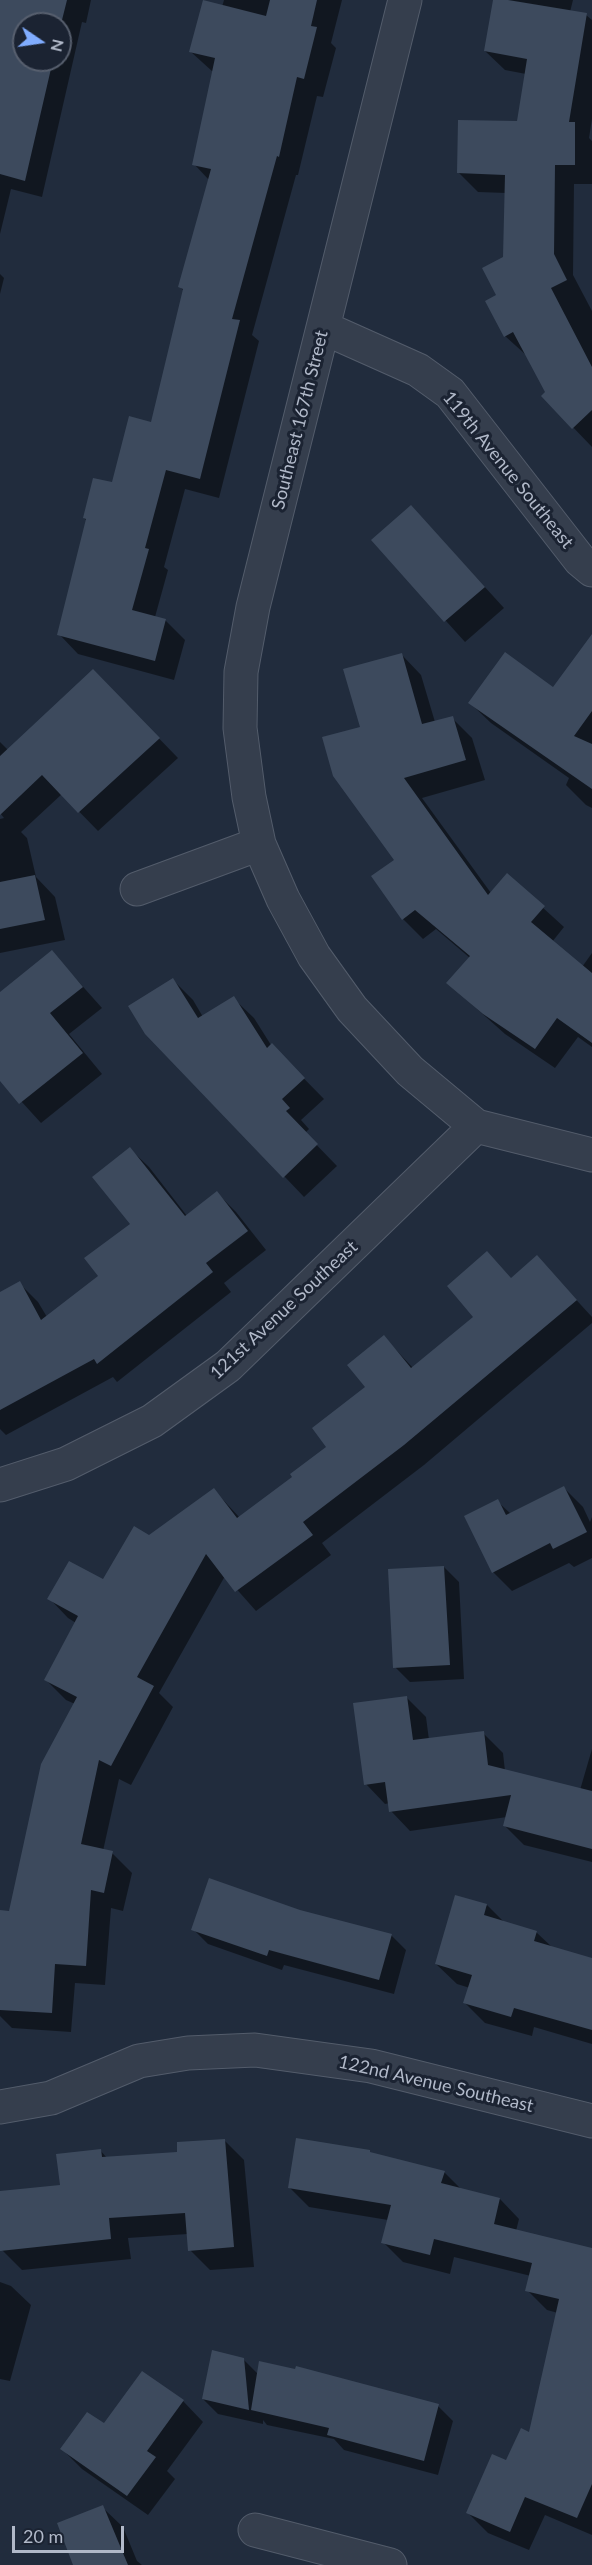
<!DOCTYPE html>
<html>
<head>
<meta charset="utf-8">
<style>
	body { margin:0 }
	#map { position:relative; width:592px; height:2565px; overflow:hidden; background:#212c3d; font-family:Lato,sans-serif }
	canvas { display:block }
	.north { position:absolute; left:12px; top:12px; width:60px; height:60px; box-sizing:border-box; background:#1b2332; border:2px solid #575f6e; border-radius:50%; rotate:103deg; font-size:16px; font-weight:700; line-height:24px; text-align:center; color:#b1b9c9 }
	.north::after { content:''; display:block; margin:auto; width:21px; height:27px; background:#80acfe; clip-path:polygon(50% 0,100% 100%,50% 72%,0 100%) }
	.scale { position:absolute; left:12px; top:2526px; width:112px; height:27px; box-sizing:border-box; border:3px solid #b1b9c9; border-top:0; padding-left:8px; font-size:18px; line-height:21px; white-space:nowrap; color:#b1b9c9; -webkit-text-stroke:4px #1b2332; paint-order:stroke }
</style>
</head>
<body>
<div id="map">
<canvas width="592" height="2565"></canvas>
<div class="north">N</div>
<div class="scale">20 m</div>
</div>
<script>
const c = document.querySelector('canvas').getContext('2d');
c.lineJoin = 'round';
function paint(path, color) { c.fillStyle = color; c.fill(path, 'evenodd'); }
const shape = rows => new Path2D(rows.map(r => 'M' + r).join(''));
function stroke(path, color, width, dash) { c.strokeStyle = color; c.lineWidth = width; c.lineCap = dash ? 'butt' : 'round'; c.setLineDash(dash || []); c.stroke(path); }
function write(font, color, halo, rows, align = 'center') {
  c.font = font + ' Lato,sans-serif'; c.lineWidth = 6; c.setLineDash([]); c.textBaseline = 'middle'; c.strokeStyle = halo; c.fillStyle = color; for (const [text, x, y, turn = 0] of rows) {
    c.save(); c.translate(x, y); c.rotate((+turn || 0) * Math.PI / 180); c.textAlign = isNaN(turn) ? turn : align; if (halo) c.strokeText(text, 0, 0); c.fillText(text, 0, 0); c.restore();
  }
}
const shadow = shape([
	[0,0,91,0,86,23,82,22,42,197,11,189,0,234],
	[24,24,60,24,60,60,24,60],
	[224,0,342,0,331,43,336,48,323,97,317,96,298,175,296,175,252,335,259,341,219,498,185,489,164,567,168,570,155,617,165,620,185,640,174,680,78,654,59,634,87,521,84,518,113,484,152,424,184,291,180,287,209,180,194,164,213,72,191,52,222,7],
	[494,0,573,0,570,12,586,15,592,20,592,119,589,138,592,141,592,184,574,184,573,275,592,311,592,447,543,396,547,393,526,355,505,336,498,296,505,258,506,193,478,192,459,173,518,122,526,74,505,70,485,51],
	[0,274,4,278,0,294],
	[431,528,504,608,465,642,373,540],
	[401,654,421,675,435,722,452,718,472,738,485,780,422,798,491,893,507,875,564,927,552,942,582,967,592,953,592,1047,578,1037,555,1068,505,1034,448,983,470,958,436,929,423,939,403,919,396,860,362,728],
	[592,671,592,808,586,805,566,785,569,778,491,723,470,703,554,689],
	[112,690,178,758,98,831,62,794,21,832,27,838,36,877,55,897,65,940,0,953,0,819,4,818,0,813,0,742,8,750],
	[52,952,102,1008,69,1034,102,1074,41,1123,0,1078,0,994],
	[173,980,193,1000,203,1017,233,998,254,1018,271,1045,324,1099,301,1120,309,1129,305,1133,337,1166,304,1197,284,1176],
	[130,1149,149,1167,187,1216,217,1193,236,1212,266,1250,224,1283,231,1292,117,1382,113,1377,6,1435,0,1429,0,1294,19,1283,38,1302,47,1317,100,1276,132,1225],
	[537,1257,592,1317,592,1323,424,1465,322,1543,331,1555,256,1611,225,1576,159,1693,173,1707,131,1785,119,1779,103,1851,112,1853,132,1873,123,1911,111,1908,105,1985,75,1983,71,2032,12,2028,0,2016,0,1912,10,1912,75,1704,66,1700,46,1680,76,1623,68,1618,49,1598,103,1581,149,1537,214,1490,240,1518,294,1478,328,1447,368,1388,384,1337,413,1368,476,1317,512,1279],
	[564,1488,583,1507,590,1522,592,1517,592,1558,574,1567,569,1563,512,1591,493,1572,497,1501,511,1514],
	[444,1567,459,1582,464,1679,410,1682,395,1667],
	[407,1698,426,1717,429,1740,483,1733,503,1753,505,1771,580,1790,592,1749,592,1862,524,1845,504,1825,507,1817,410,1831,391,1811,390,1803,385,1804,366,1784],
	[487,1905,504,1922,536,1932,553,1948,592,1960,592,2044,534,2027,532,2036,485,2023,465,2003,470,1988,457,1984,436,1964],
	[299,1911,391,1935,406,1950,394,1994,284,1965,282,1970,208,1944,193,1929],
	[224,2140,244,2160,254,2267,210,2270,190,2250,188,2234,128,2238,131,2259,22,2270,2,2250,0,2193,61,2186,100,2150,107,2158,179,2153],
	[372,2154,444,2172,462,2190,500,2199,519,2219,516,2231,592,2250,592,2535,545,2515,529,2550,488,2533,468,2513,530,2434,558,2313,547,2310,527,2290,531,2276,454,2257,450,2274,403,2262,383,2242,388,2220,309,2207,289,2187],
	[0,2282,11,2286,31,2305,10,2381,0,2379],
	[243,2359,258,2374,438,2406,453,2421,438,2475,344,2450,334,2439,267,2425,263,2420,263,2424,218,2414,203,2399],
	[183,2401,203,2422,167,2471,175,2479,148,2515,82,2469,62,2449,104,2425],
	[102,2507,123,2527,137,2561,142,2565,75,2565]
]);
const building = shape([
	[0,0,67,0,60,28,60,24,24,24,24,60,53,60,25,181,0,174],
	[203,0,266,16,270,0,317,0,311,26,317,27,304,79,297,77,279,157,277,156,232,319,240,320,200,479,166,470,145,548,149,549,132,610,166,619,155,661,57,635,86,519,83,518,93,478,112,482,129,416,151,422,183,289,178,287,211,169,192,165,215,58,189,52],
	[493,0,508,0,587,13,569,122,575,122,575,165,555,165,554,254,567,280,551,288,592,367,592,410,572,429,541,396,545,392,513,332,504,337,485,301,496,295,482,268,503,257,505,175,457,173,458,120,517,121,527,59,484,51],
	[411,505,485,587,444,622,371,540],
	[592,634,592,711,574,736,592,744,592,789,468,703,505,652,553,687],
	[402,653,422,724,453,716,466,760,404,778,488,895,507,873,545,906,531,922,592,973,592,1043,557,1018,535,1049,483,1014,446,983,470,956,415,910,402,920,371,876,394,860,333,776,322,737,360,727,343,669],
	[93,669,160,738,78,813,42,775,0,815,0,756],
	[35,875,45,920,0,929,0,882],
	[52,950,83,987,50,1013,83,1053,19,1104,0,1081,0,992],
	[173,978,198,1018,234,996,267,1048,272,1043,305,1078,282,1099,290,1108,286,1111,318,1144,283,1178,145,1034,128,1006],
	[130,1147,185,1216,217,1191,248,1231,206,1263,213,1272,97,1364,94,1359,0,1410,0,1292,20,1281,41,1320,98,1276,84,1258,130,1224,92,1177],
	[487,1251,511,1278,537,1255,577,1300,404,1445,303,1522,313,1535,235,1592,206,1554,137,1677,154,1686,111,1766,99,1760,81,1844,113,1851,104,1893,91,1890,86,1966,55,1964,52,2013,0,2010,0,1910,9,1911,41,1764,77,1697,44,1680,78,1616,47,1599,69,1561,103,1579,134,1526,149,1535,214,1488,237,1518,292,1477,290,1474,326,1447,312,1428,365,1387,347,1365,384,1335,411,1368,473,1317,447,1286],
	[564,1486,587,1532,553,1549,550,1543,492,1573,464,1516,498,1499,506,1515],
	[444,1566,450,1665,393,1668,388,1569],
	[407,1696,413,1740,484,1731,488,1765,592,1791,592,1849,503,1826,511,1795,389,1812,385,1782,364,1785,353,1703],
	[209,1878,300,1910,392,1934,379,1980,269,1950,267,1956,191,1930],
	[455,1895,487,1904,484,1915,537,1931,534,1941,592,1958,592,2030,514,2008,511,2017,463,2003,472,1975,435,1964],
	[296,2138,370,2150,370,2152,445,2171,441,2183,500,2198,494,2224,592,2248,592,2484,577,2518,525,2497,510,2532,466,2513,492,2454,506,2460,521,2428,529,2432,559,2299,525,2291,532,2263,434,2239,430,2255,381,2243,391,2205,288,2188],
	[225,2139,234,2247,188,2251,185,2213,109,2218,111,2239,0,2251,0,2191,60,2185,56,2154,101,2149,102,2157,177,2152,177,2142],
	[212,2350,244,2358,249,2410,202,2399],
	[259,2361,295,2369,296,2366,439,2404,424,2461,327,2435,329,2428,251,2410],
	[142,2371,184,2400,147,2451,156,2457,127,2496,60,2449,87,2412,104,2423],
	[103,2505,128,2565,73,2565,57,2523]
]);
const minor = shape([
	[405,0,253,607,241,672,240,728,249,797,259,844,283,899,314,956,352,1009,410,1071,476,1126,592,1155],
	[324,328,418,370,450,393,580,560,592,570],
	[137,889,259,844],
	[0,1485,66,1464,152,1421,228,1366,476,1126],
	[0,2107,51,2098,139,2061,188,2053,255,2050,371,2066,592,2121],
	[255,2530,390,2565]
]);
const streetNames = [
	["Southeast 167th Street",300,420,-76],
	["119th Avenue Southeast",508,470,51],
	["121st Avenue Southeast",284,1310,-43],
	["122nd Avenue Southeast",436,2084,13]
];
paint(shadow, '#0007');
paint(building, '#3d4a5d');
stroke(minor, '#535c6b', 35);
stroke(minor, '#353e4d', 33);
write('18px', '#b1b9c9', '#1b2332', streetNames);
</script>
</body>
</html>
